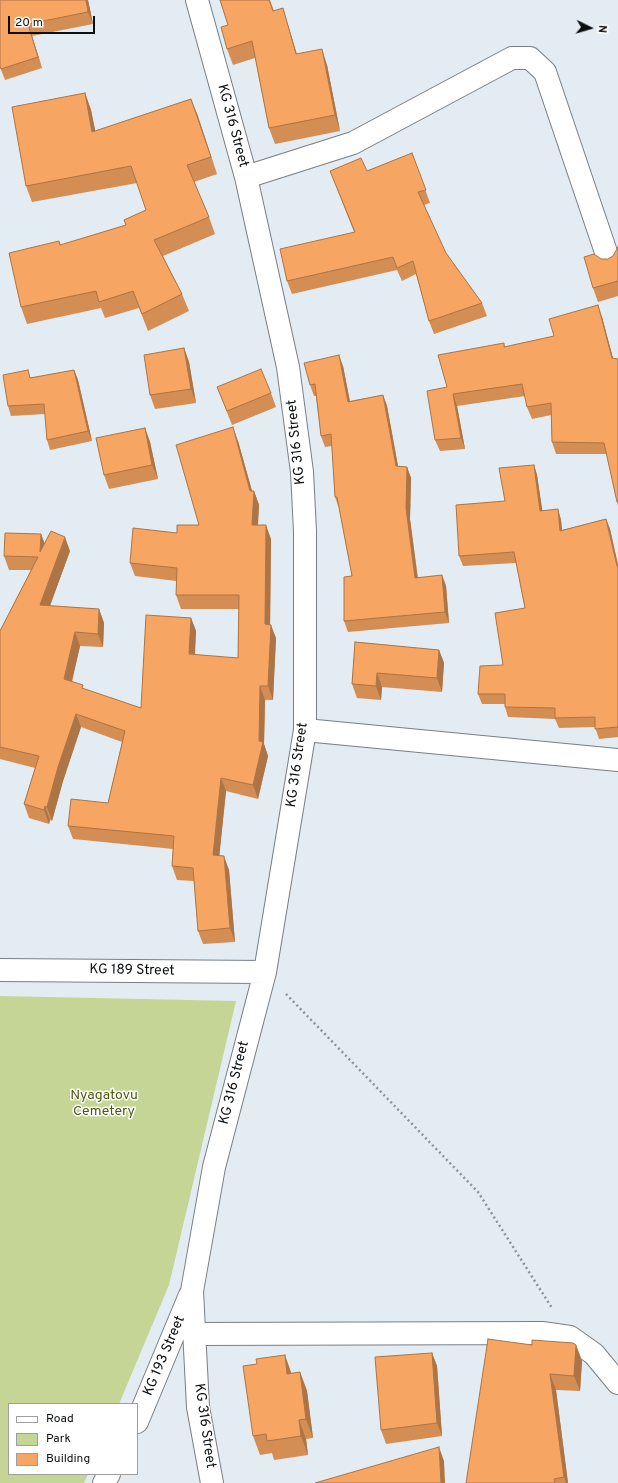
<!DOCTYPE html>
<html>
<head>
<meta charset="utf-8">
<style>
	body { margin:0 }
	#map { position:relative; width:618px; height:1483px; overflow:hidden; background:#e3ecf2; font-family:Overpass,sans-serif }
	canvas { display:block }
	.legend { position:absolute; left:8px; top:1403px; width:130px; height:72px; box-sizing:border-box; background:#fff; border:1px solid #9e9fa0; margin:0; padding:5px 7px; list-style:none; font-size:12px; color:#0c0f11 }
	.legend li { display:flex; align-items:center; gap:8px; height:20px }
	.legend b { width:20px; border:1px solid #9e9fa0 }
	.north { position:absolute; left:570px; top:8px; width:40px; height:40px; -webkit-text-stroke:3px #fff; paint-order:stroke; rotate:95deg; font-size:11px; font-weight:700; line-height:16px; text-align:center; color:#0c0f11 }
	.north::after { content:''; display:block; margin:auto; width:14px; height:18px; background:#0c0f11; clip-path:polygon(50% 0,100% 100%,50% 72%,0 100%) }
	.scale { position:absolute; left:8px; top:16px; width:87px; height:18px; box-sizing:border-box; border:2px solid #0c0f11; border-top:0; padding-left:5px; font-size:12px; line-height:14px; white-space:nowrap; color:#0c0f11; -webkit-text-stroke:3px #fff; paint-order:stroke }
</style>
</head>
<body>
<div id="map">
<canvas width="618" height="1483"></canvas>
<ul class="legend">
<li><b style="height:5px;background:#fff"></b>Road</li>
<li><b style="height:11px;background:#c5d595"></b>Park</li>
<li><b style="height:11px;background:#f7a562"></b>Building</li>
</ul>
<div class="north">N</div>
<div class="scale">20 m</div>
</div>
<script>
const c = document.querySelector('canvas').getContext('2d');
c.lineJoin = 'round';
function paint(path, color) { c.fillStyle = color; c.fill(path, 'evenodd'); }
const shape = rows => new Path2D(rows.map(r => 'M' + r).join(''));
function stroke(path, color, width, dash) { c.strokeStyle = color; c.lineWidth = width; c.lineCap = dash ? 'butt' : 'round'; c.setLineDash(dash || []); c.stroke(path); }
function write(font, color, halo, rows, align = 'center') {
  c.font = font + ' Overpass,sans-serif'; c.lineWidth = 3; c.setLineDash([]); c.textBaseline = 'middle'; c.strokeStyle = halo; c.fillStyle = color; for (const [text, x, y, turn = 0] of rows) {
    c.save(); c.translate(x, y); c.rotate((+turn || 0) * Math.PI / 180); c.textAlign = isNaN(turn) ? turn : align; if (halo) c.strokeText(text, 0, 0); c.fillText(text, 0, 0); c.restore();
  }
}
const green = shape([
	[0,996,236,1001,169,1285,119,1404,9,1404,9,1474,88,1474,84,1483,0,1483]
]);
const path = shape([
	[286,994,478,1192,552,1308]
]);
const minor = shape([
	[197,0,246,177,288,367,302,472,305,531,305,730,265,972,214,1167,192,1291,198,1407,212,1483],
	[246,177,353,143,512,58,530,58,545,72,609,261],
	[305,730,618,760],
	[0,970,265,972],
	[195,1334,542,1333,570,1337,594,1354,618,1383],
	[137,1422,190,1295],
	[104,1483,109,1474]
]);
const wall = shape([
	[0,0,88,0,93,24,32,36,42,68,5,80,0,67],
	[220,0,270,0,274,11,283,8,288,25,297,54,327,65,340,131,275,144,269,128,255,58,233,65,227,49,228,25],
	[85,93,91,110,95,131,191,99,217,174,194,182,209,217,215,234,163,256,182,294,189,311,148,331,139,308,105,318,101,308,27,324,21,307,59,241,61,245,126,225,124,220,146,210,137,183,32,202,26,186],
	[412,153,430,203,424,205,446,253,482,303,487,316,434,334,429,321,416,274,402,281,397,270,292,294,287,281,354,232,330,171,367,171],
	[618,247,618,296,598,302,593,288,601,259,608,259,613,256],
	[602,317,613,358,618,359,618,506,617,502,607,454,556,454,552,442,551,415,532,419,527,407,525,396,457,406,465,449,440,451,435,440,447,387,504,343,505,347,554,336],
	[184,348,189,362,196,403,155,409,150,395],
	[343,366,350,401,383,395,387,406,398,466,407,467,411,478,410,519,418,578,442,575,446,586,449,623,348,632,344,621,352,576,339,508,335,497,332,446,325,447,321,436,316,396,314,396,310,385],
	[74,370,78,380,92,441,50,450,47,440,45,414,11,416,8,406,30,378],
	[217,387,271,393,276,407,232,425],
	[145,428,150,442,158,479,109,489,104,475],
	[238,441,252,491,254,491,259,505,258,525,271,539,270,625,276,638,273,700,265,700,264,744,268,756,258,799,226,791,219,856,229,870,235,942,203,944,198,931,194,881,177,880,172,866,173,849,73,839,68,826,108,803,122,742,81,727,63,781,52,821,50,820,49,824,29,818,24,804,35,768,0,759,0,631,31,570,9,570,4,556,41,534,45,544,70,551,50,606,99,609,104,623,103,647,80,646,72,682,84,689,141,708,191,618,196,631,195,655,238,658,239,609,181,609,176,595,176,581,135,576,130,563,177,533,199,525],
	[534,465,537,475,542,511,558,509,561,520,562,530,606,519,610,529,618,565,618,737,599,739,595,727,559,728,555,719,508,717,505,707,505,704,482,704,478,694,503,665,525,608,516,563,463,566,459,556,505,501],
	[355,642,439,650,444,663,442,692,382,687,381,700,357,698,352,684],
	[532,1345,576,1345,582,1361,580,1391,556,1390,568,1483,466,1483],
	[432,1353,437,1366,442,1436,386,1444,381,1430],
	[300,1372,307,1391,313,1438,306,1439,308,1455,274,1460,272,1453,260,1455,253,1436,291,1373]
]);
const shadedWall = shape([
	[86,0,88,0,93,24,88,12],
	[283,8,288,25,301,70,296,54],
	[28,24,32,36,42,68,38,57],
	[322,49,327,65,340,131,335,115],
	[85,93,91,110,99,149,92,132],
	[191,99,198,116,217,174,211,157],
	[598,305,602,317,616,370,612,358],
	[184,348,189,362,196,403,191,389],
	[339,355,343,366,352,413,348,402],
	[74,370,78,380,92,441,88,431],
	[453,394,457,406,465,449,461,438],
	[383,395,387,406,400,477,396,466],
	[233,427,238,441,254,498,254,491,259,505,257,539,252,525,250,491],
	[145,428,150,442,158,479,152,465],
	[534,465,537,475,544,521,540,511],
	[407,467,411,478,410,519,419,589,415,578,406,508],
	[558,509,561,520,563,541,560,531],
	[606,519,610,529,618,565,618,569],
	[266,525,271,539,270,634,271,625,276,638,273,700,268,686,265,624],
	[41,534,46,548,40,552],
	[65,537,70,551,45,619,40,605],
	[442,575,446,586,449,623,445,612],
	[99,609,104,623,103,647,98,634],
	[191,618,196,631,194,668,189,654],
	[75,632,80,646,69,693,64,679],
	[439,650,444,663,442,692,437,678],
	[377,673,382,687,381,700,376,686],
	[260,686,265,700,264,744,268,756,258,799,253,785,259,741],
	[76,714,81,727,63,781,52,821,47,807,58,767],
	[221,778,226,791,218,869,213,855],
	[45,806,50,820,49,824,44,810],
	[224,856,229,870,235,942,230,928],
	[576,1345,582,1361,580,1391,574,1376],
	[432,1353,437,1366,442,1436,437,1423],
	[285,1355,292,1375,287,1374],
	[300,1372,307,1391,313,1438,306,1419],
	[550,1374,556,1390,568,1483,566,1483,564,1477],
	[299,1420,306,1439,308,1455,301,1436],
	[439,1447,444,1461,445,1483,441,1483]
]);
const building = shape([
	[0,0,86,0,88,12,28,24,38,57,1,69,0,67,0,0],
	[220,0,269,0,273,11,283,8,296,54,322,49,335,115,269,128,252,41,227,49,221,27,228,25,220,0],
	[85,93,92,132,191,99,211,157,187,165,209,217,154,240,182,294,142,314,133,291,99,302,96,291,21,307,9,253,59,241,60,245,126,225,124,220,146,210,131,166,26,186,12,107,85,93],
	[412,153,426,190,418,192,446,253,482,303,429,321,413,261,397,268,393,257,287,281,280,249,355,232,330,171,361,158,367,171,412,153],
	[618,247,618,281,593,288,584,257,594,254,601,259,608,259,613,256,618,247],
	[598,305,612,358,618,359,618,502,617,502,604,443,552,442,551,403,527,407,522,384,453,394,461,438,435,440,427,391,447,387,438,355,504,343,504,347,554,336,549,319,598,305],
	[184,348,191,389,150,395,144,355,184,348],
	[339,355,348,402,383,395,396,466,407,467,406,508,415,578,442,575,445,612,344,621,344,577,352,576,337,497,335,497,331,434,321,436,315,384,310,385,304,363,339,355],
	[261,369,271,393,227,411,217,387,261,369],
	[28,370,30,378,74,370,88,431,47,440,44,404,8,406,3,375,28,370],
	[233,427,250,491,254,491,252,525,266,525,265,624,271,625,268,686,260,686,259,741,263,742,253,785,221,778,213,855,224,856,230,928,198,931,193,868,172,866,174,836,68,826,71,799,108,803,125,731,76,714,58,767,47,807,45,806,44,810,24,804,39,756,0,747,0,631,38,557,4,556,5,533,41,534,40,552,51,531,65,537,40,605,99,609,98,634,75,632,64,679,83,685,82,688,141,708,146,615,191,618,189,654,238,658,239,595,176,595,177,568,130,563,133,528,177,533,177,525,199,525,176,445,233,427],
	[145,428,152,465,104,475,96,438,145,428],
	[534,465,540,511,558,509,560,531,606,519,617,566,618,566,618,727,595,729,595,717,555,718,555,708,505,707,505,694,478,694,480,666,503,665,495,613,525,608,514,552,459,556,456,505,505,501,499,468,534,465],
	[355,642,439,650,437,678,377,673,376,686,352,684,355,642],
	[488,1339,532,1345,532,1340,573,1343,576,1345,574,1376,550,1374,564,1477,554,1479,555,1483,466,1483,488,1339],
	[432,1353,437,1423,381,1430,375,1357,432,1353],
	[285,1355,287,1374,300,1372,306,1419,299,1420,301,1436,267,1441,266,1434,253,1436,243,1366,257,1364,256,1359,285,1355],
	[439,1447,441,1483,315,1483,439,1447]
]);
const streetNames = [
	["KG 316 Street",232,126,75],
	["KG 316 Street",297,442,-96],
	["KG 316 Street",298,765,-82],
	["KG 189 Street",132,971,1],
	["KG 316 Street",235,1083,-76],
	["KG 193 Street",165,1356,-67],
	["KG 316 Street",204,1426,82]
];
const parkNames = [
	["Nyagatovu",104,1096],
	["Cemetery",104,1112]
];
paint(green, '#c5d595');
stroke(minor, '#787f85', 24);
stroke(path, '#8d9498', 2.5, [2, 3]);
stroke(minor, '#fff', 22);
paint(wall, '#d48e54');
paint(shadedWall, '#ad7445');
paint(building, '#f7a562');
stroke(building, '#ad7445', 1);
write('14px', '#0c0f11', '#fff', streetNames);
write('14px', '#4d5a12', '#fff', parkNames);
</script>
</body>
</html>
